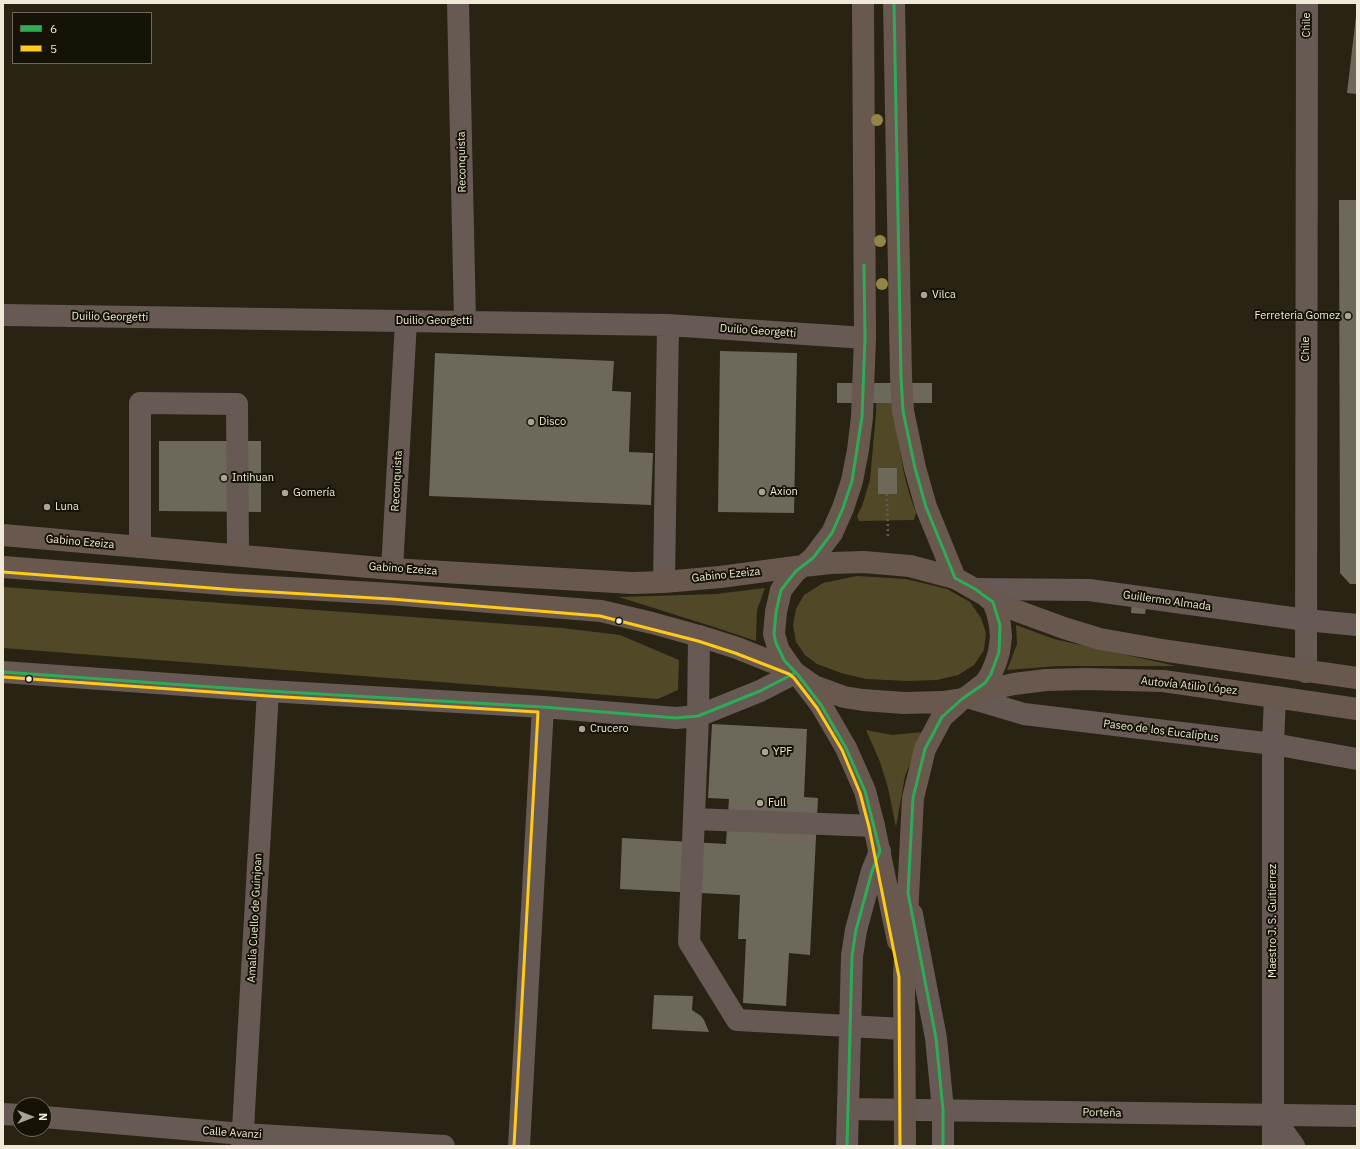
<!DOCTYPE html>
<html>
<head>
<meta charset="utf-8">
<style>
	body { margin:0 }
	#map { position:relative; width:1360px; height:1149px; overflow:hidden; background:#282312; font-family:"IBM Plex Sans",sans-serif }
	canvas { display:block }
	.frame { position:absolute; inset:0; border:4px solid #efead8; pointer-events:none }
	.legend { position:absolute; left:12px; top:12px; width:140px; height:52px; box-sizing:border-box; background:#151206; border:1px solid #6c685a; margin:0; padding:5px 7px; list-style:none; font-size:12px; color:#efead8 }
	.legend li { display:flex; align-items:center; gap:8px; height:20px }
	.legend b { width:20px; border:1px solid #6c685a }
	.north { position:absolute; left:12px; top:1097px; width:40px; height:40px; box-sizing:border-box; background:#151206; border:1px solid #6c685a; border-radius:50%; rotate:90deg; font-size:11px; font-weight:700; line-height:16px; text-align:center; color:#efead8 }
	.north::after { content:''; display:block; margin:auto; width:14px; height:18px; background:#a9a493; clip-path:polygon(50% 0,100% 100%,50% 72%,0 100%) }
</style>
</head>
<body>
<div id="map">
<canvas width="1360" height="1149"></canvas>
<div class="frame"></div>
<ul class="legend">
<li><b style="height:5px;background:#2eab56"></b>6</li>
<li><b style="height:5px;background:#ffca18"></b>5</li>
</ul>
<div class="north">N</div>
</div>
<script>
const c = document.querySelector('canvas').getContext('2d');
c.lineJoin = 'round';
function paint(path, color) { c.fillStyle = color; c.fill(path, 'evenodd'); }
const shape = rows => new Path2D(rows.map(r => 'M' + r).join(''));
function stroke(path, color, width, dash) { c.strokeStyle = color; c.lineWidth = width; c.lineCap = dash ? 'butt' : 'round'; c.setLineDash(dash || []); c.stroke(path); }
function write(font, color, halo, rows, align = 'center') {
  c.font = font + ' "IBM Plex Sans",sans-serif'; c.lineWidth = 4; c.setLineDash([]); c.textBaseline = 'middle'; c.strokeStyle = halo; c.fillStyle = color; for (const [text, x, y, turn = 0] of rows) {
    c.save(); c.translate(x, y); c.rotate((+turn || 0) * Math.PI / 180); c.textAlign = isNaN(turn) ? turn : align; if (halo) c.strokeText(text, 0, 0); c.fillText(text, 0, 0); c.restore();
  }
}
const green = shape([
	[877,383,894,383,896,427,904,474,910,496,916,513,914,520,859,521,857,516,862,506,870,480,876,414],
	[857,576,906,579,947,589,970,602,981,618,986,633,984,650,974,665,958,675,937,680,907,681,866,679,841,673,817,664,805,655,796,642,793,625,796,609,804,595,823,583],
	[3,587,562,628,620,635,679,660,678,690,658,699,3,648],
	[765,588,757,610,756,641,714,627,619,597,716,594],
	[1016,625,1054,639,1176,666,1058,666,1007,670,1017,644],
	[866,730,892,735,923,732,905,776,896,827,888,788,880,762]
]);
const building = shape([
	[1356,16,1357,16,1357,94,1347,93],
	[1339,200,1357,200,1357,584,1350,584,1340,573],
	[720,351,797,353,794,513,718,512],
	[435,353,614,361,612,391,631,392,629,452,653,453,651,505,429,496],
	[837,383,932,383,932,403,837,403],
	[159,441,261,441,261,512,159,511],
	[878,468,897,468,897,494,878,494],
	[1132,600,1147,602,1145,614,1131,613],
	[712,724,807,729,804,797,818,798,810,955,789,953,786,1006,743,1003,746,939,738,939,740,895,620,889,622,838,726,844,729,799,708,798],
	[654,995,693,996,692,1010,701,1016,704,1020,709,1032,652,1029]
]);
const path = shape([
	[887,494,888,539]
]);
const minor = shape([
	[458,3,465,321],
	[3,315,668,325,865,338],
	[140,547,140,403,237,404,238,555],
	[392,569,406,322],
	[664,582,668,325],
	[975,589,1089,590,1306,620,1357,625],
	[699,636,698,716,689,942,737,1020,904,1029],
	[3,672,268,691,543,707,676,718,698,716,708,712,760,691,795,673],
	[1306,672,1307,3],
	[967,697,1024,714,1273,744,1357,759],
	[694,819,874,826],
	[912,914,936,1038,943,1110,943,1146],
	[848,1109,1357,1116],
	[3,1114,20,1115],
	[1272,1116,1294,1146],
	[44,1117,243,1134,444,1146],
	[242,1146,268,691],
	[519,1146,543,707],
	[847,1146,852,956,856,930,872,871,880,851],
	[1273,1146,1273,744,1275,697]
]);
const major = shape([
	[894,3,901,377,903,411,915,468,926,507,955,578],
	[3,535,392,569,632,583,664,582,720,577,803,566,831,563,864,562,910,566,955,578,985,595,993,602,997,612,1000,625,1001,637,999,652,996,662,991,674,985,683,967,697,962,699,943,702,904,703,863,700,844,697,814,686,794,672,779,651,774,634,776,612,781,590,796,571,803,566,813,558,832,533,843,508,852,481,858,450,862,417,865,338,863,3],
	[3,567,237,585,391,594,601,611,652,623,699,636,737,648,792,670],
	[993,602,1064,628,1100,639,1168,651,1357,678],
	[802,680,821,705,846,748,865,791,874,826,898,941],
	[972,693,1014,684,1046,680,1086,679,1163,681,1275,697,1357,709],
	[905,1146,904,976,913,798,925,749,942,717,962,699]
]);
const bus1 = shape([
	[894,3,901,377,903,411,915,468,926,507,955,578,975,589,993,602,1000,625,999,652,991,674,985,683,962,699,942,717,925,749,913,798,908,893,936,1038,943,1110,943,1146],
	[3,672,268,691,543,707,676,718,698,716,760,691,795,673],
	[847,1146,852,956,856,930,872,871,880,851,865,791,846,748,821,705,798,675,784,660,776,643,774,634,776,612,781,590,796,571,813,558,832,533,843,508,852,481,862,417,865,338,864,265]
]);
const bus2 = shape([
	[3,572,237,590,391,599,600,616,698,641,735,653,789,674,794,678,817,708,842,750,860,793,869,827,899,977,900,1146],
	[3,677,268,696,538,712,514,1146]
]);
const trees = [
	[877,120],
	[880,241],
	[882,284]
];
const markers = [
	[924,295,4,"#a9a493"],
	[1348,316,4,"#a9a493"],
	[531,422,4,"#a9a493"],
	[224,478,4,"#a9a493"],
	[762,492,4,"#a9a493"],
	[285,493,4,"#a9a493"],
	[47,507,4,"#a9a493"],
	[619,621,3.5,"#efead8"],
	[29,679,3.5,"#efead8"],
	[582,729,4,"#a9a493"],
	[765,752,4,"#a9a493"],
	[760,803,4,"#a9a493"]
];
const streetNames = [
	["Chile",1307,25,-90],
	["Reconquista",462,162,-91],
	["Duilio Georgetti",110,317,1],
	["Duilio Georgetti",434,321],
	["Duilio Georgetti",758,331,4],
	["Chile",1306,349,-90],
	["Reconquista",397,481,-87],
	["Gabino Ezeiza",80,542,5],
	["Gabino Ezeiza",403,569,4],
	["Gabino Ezeiza",726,575,-6],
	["Guillermo Almada",1167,601,8],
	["Autovía Atilio López",1189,686,6],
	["Paseo de los Eucaliptus",1161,731,7],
	["Amalia Cuello de Guinjoan",255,918,-87],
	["Maestro J. S. Guitierrez",1273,921,-90],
	["Porteña",1102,1113,1],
	["Calle Avanzi",232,1133,4]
];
const poiNames = [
	["Vilca",932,295],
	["Ferreteria Gomez",1340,316,"right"],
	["Disco",539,422],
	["Intihuan",232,478],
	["Axion",770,492],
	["Gomería",293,493],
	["Luna",55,507],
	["Crucero",590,729],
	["YPF",773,752],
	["Full",768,803]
];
paint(green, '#514827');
paint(building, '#6d695a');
stroke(path, '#645a53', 2.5, [2, 3]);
stroke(minor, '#675953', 22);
stroke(major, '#68584e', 22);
stroke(bus1, '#2eab56', 3);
stroke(bus2, '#ffca18', 3);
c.fillStyle = '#938448';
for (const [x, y] of trees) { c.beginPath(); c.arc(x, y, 6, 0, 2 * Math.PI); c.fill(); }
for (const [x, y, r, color] of markers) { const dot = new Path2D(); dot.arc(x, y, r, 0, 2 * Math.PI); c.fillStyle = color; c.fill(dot); stroke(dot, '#151206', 1.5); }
write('11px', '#efead8', '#151206', streetNames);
write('11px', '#efead8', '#151206', poiNames, 'left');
</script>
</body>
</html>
